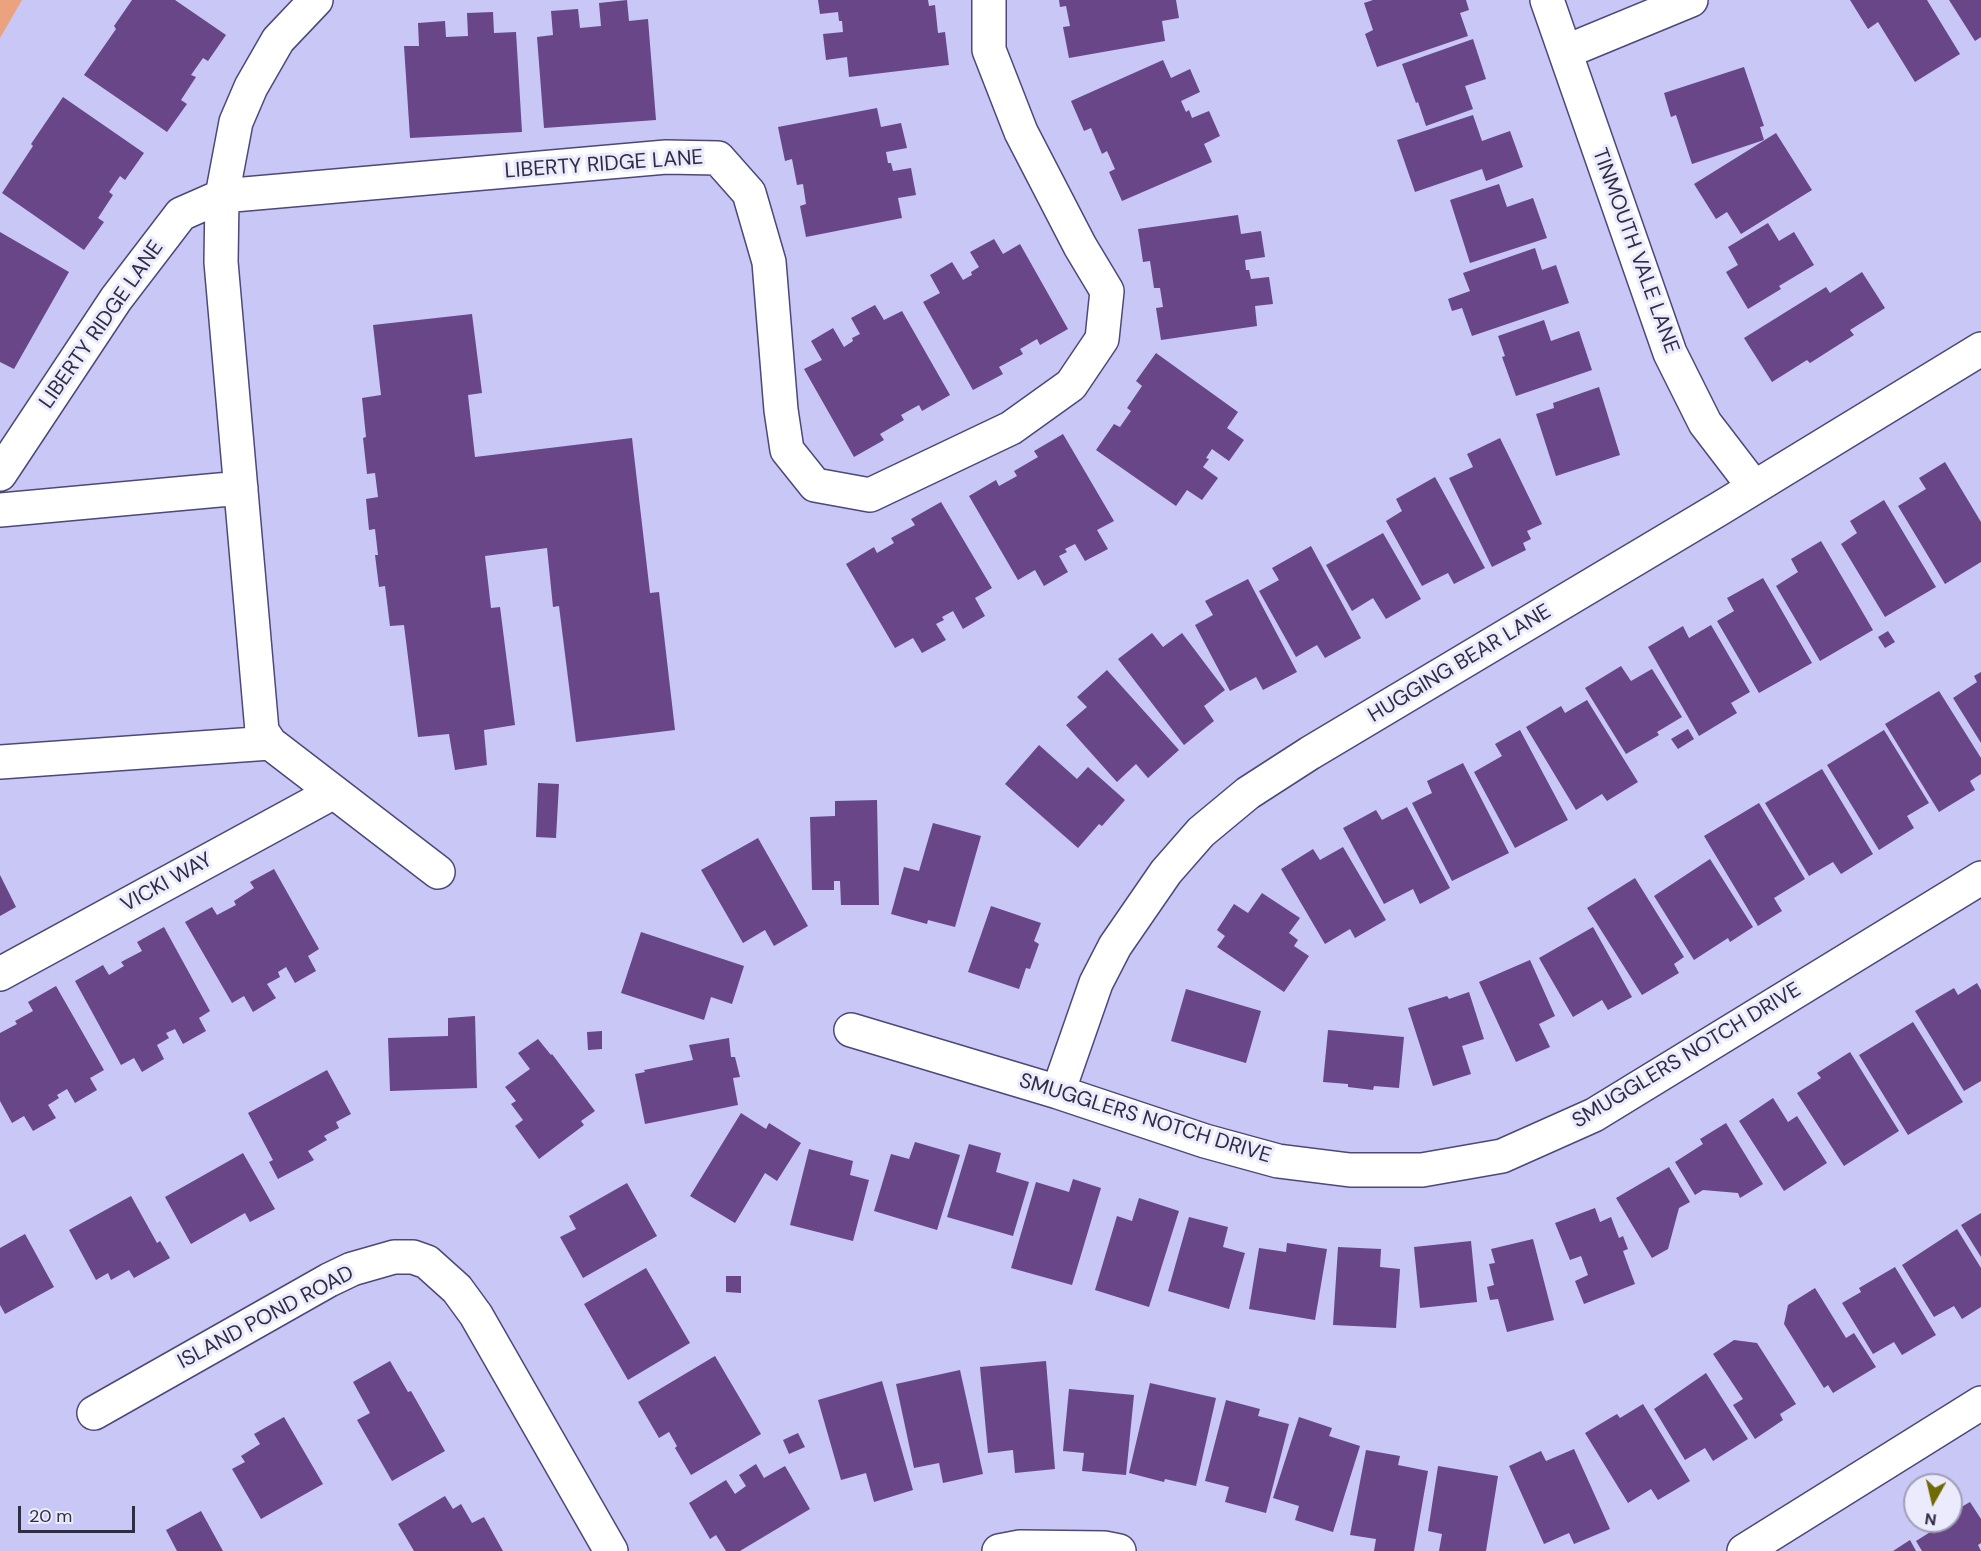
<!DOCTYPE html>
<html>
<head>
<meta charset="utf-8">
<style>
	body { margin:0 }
	#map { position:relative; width:1981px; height:1551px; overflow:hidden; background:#c8c7f6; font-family:"DM Sans",sans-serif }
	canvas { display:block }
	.north { position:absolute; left:1903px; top:1473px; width:60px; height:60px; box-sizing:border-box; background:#ebebfd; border:2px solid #a09fb3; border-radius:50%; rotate:188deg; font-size:16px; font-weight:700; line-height:24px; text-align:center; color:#2f2d44 }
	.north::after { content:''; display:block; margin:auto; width:21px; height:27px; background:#6f6a04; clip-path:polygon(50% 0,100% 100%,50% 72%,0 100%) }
	.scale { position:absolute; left:18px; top:1506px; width:117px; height:27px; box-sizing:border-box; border:3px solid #2f2d44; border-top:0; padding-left:8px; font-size:18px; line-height:21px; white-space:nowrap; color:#2f2d44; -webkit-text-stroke:4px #ebebfd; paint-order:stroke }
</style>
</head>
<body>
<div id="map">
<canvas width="1981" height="1551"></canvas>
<div class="north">N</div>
<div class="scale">20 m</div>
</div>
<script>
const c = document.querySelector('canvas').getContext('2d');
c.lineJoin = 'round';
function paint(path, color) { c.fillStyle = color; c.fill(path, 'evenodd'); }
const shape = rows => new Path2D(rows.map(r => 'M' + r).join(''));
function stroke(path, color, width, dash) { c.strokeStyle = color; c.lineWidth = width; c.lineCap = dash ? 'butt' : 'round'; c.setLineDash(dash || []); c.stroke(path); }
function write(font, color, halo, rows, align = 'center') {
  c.font = font + ' "DM Sans",sans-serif'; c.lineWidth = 6; c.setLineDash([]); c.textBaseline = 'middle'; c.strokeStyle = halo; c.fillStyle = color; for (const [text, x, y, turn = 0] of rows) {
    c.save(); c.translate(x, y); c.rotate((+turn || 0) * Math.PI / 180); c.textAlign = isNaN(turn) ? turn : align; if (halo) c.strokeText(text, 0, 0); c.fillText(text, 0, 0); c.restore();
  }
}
const green = shape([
	[0,0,22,0,0,38]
]);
const building = shape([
	[132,0,175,0,226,35,208,61,203,58,191,75,196,77,181,100,187,104,167,132,84,75,116,29,114,26],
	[627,0,629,21,648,19,656,120,544,128,537,37,553,35,551,11,578,9,580,28,601,26,599,3],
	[818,0,928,0,929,6,935,5,938,33,945,32,949,65,849,77,847,57,826,60,823,34,843,32,842,21,839,21,838,12,820,14],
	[1059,0,1176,0,1179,18,1162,21,1165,41,1069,58,1063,27,1070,26,1066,6,1060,7],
	[1373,0,1466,0,1469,10,1460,13,1468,36,1377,67,1365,34,1373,30,1364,3],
	[1850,0,1927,0,1960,54,1915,82,1878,22,1868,29],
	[1949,0,1981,0,1981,37,1975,41],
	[493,12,494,33,516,32,522,132,410,138,404,46,419,46,418,23,445,21,446,37,468,36,467,13],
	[1473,39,1486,79,1465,86,1473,109,1426,126,1418,102,1416,103,1402,64],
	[1163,60,1171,78,1190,69,1200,92,1181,101,1186,112,1189,110,1192,118,1209,111,1220,136,1204,144,1212,162,1122,201,1109,172,1115,169,1107,151,1102,154,1091,128,1084,131,1071,101],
	[1744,67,1764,126,1760,127,1764,140,1692,164,1676,115,1671,117,1664,93],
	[63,97,144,153,125,180,120,176,109,192,113,195,98,218,104,222,84,250,2,193,33,146,31,144],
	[877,108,881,127,901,123,907,148,886,152,888,163,891,163,893,171,911,168,916,195,898,198,902,218,806,237,800,206,806,204,803,184,797,185,792,159,785,161,778,127],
	[1473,115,1482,141,1510,131,1523,167,1486,181,1482,169,1415,192,1397,140],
	[1776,133,1812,190,1741,234,1727,212,1716,219,1694,184],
	[1499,184,1507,207,1533,198,1547,238,1470,263,1450,200],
	[1238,215,1241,234,1261,231,1265,257,1245,260,1246,270,1249,270,1251,279,1269,277,1273,304,1255,306,1257,326,1161,340,1156,308,1163,307,1160,288,1154,288,1150,261,1143,262,1138,229],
	[1768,223,1779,241,1794,232,1814,265,1779,286,1781,289,1748,309,1726,272,1738,265,1728,247],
	[0,232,69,272,14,369,0,362],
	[994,239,1003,254,1020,244,1068,329,1040,345,1037,339,1020,349,1023,354,999,367,1003,374,973,390,923,302,940,293,930,275,952,262,963,280,972,275,971,272,979,267,970,252],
	[1535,248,1542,270,1556,265,1569,303,1472,336,1462,308,1452,311,1448,299,1470,291,1463,273],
	[1862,272,1885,308,1850,330,1854,335,1810,363,1807,360,1772,382,1744,338,1826,287,1830,293],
	[875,305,884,320,902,311,950,395,922,411,919,405,901,415,904,420,880,434,884,440,854,457,804,369,822,360,811,341,833,328,844,347,853,341,852,338,860,334,851,318],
	[472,314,482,393,468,395,475,457,632,438,650,593,659,592,675,730,576,742,559,606,553,607,547,548,485,556,491,608,500,607,515,725,484,730,487,765,455,770,449,734,418,737,404,625,390,626,385,586,379,587,375,555,378,555,375,529,369,530,366,499,378,497,375,473,367,474,363,438,366,437,362,398,381,395,373,325],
	[1544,320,1551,341,1579,331,1592,370,1516,396,1502,357,1505,356,1498,336],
	[1156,353,1238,412,1227,428,1244,440,1229,461,1212,449,1206,458,1209,459,1203,467,1218,478,1202,500,1187,490,1176,506,1096,450,1114,424,1120,427,1131,411,1127,408,1142,386,1136,381],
	[1599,387,1620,455,1556,476,1536,414,1554,408,1553,403],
	[1063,434,1114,521,1097,530,1108,549,1085,561,1075,544,1065,549,1067,552,1059,556,1068,572,1044,586,1035,570,1018,580,969,496,996,480,999,486,1017,476,1014,471,1038,457,1034,451],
	[1500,438,1542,524,1527,531,1531,539,1523,543,1526,550,1492,567,1449,478,1473,467,1467,454],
	[1945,462,1981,522,1981,562,1945,584,1898,506,1926,489,1919,478],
	[1435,477,1485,568,1454,584,1448,573,1422,586,1386,521,1402,511,1396,499],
	[1884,500,1936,587,1885,617,1841,544,1857,533,1850,521],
	[941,502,992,588,975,598,985,616,963,629,953,611,942,617,944,620,936,624,946,640,922,653,913,638,895,648,846,564,874,547,877,553,894,543,891,538,915,525,911,519],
	[1383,533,1421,599,1386,619,1373,598,1352,611,1326,565],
	[1821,541,1873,630,1820,661,1776,586,1798,572,1791,559],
	[1311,546,1361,638,1325,658,1317,645,1296,657,1259,591,1279,580,1272,568],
	[1763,578,1812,663,1759,693,1717,621,1734,611,1727,598],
	[1248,579,1297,672,1263,690,1256,677,1230,691,1195,625,1213,615,1205,601],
	[1711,625,1750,692,1731,703,1737,713,1699,736,1648,647,1683,626,1689,638],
	[1888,631,1895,642,1885,648,1878,637],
	[1152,633,1163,647,1182,633,1225,690,1204,706,1214,721,1184,745,1118,659],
	[1621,666,1631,681,1652,669,1682,717,1657,732,1659,735,1626,754,1585,688],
	[1107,670,1179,750,1148,778,1136,764,1117,782,1066,725,1087,707,1077,697],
	[1981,672,1981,743,1953,698,1977,682,1974,676],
	[1939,691,1981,758,1981,774,1970,781,1975,790,1939,812,1885,724],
	[1587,700,1638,782,1607,801,1602,794,1576,810,1526,727,1561,706,1565,713],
	[1688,729,1694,739,1678,749,1671,739],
	[1520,730,1568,820,1515,848,1474,772,1502,756,1495,744],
	[1884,730,1929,803,1907,816,1914,828,1879,850,1827,765],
	[1039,745,1077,779,1088,767,1125,800,1102,826,1099,824,1078,848,1005,784],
	[1463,763,1509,853,1452,881,1412,803,1432,793,1427,781],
	[1822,769,1873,854,1841,874,1833,862,1809,876,1765,803],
	[538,783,559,784,556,838,536,837],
	[877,800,879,905,841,905,840,881,834,881,834,890,812,890,810,817,835,816,835,801],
	[1759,803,1805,879,1774,898,1782,911,1758,926,1704,836],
	[1407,807,1450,888,1420,904,1413,889,1384,904,1343,828,1376,810,1382,820],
	[933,823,981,836,955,927,928,920,927,924,891,914,904,867,919,871],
	[758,838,808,926,774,946,765,930,743,943,701,870],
	[1343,847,1386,920,1355,938,1350,929,1325,944,1281,869,1313,849,1320,860],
	[1710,859,1753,927,1730,942,1728,938,1694,960,1654,896],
	[274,869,319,949,308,956,316,971,295,983,286,967,278,972,280,977,267,984,276,998,253,1012,244,996,232,1003,185,922,212,907,217,915,236,905,234,901,254,888,250,882],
	[0,875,16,907,0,916],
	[1635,878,1684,957,1674,964,1679,973,1642,995,1587,908],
	[1262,893,1300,918,1289,933,1298,940,1294,946,1309,956,1284,992,1217,947,1225,936,1217,930,1234,904,1248,913],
	[991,906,1041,923,1034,941,1039,944,1030,969,1026,968,1019,989,968,972],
	[164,927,210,1011,199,1018,206,1031,183,1044,175,1029,166,1033,169,1038,157,1045,164,1059,142,1072,134,1058,121,1065,75,981,103,965,109,975,124,966,121,962,142,951,137,942],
	[1593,927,1632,997,1608,1010,1602,1000,1573,1017,1539,958],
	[641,932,744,966,732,1004,711,997,704,1020,621,993],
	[1530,960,1555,1016,1539,1024,1550,1047,1516,1062,1479,982],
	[1977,983,1981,990,1981,1081,1964,1091,1915,1011,1954,988,1958,995],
	[56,986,104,1070,90,1078,97,1090,75,1103,67,1089,57,1095,59,1098,48,1105,56,1118,33,1131,24,1116,12,1123,0,1101,0,1033,17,1024,15,1021,33,1011,28,1002],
	[1186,989,1261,1011,1246,1063,1171,1041],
	[1469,992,1484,1039,1462,1046,1471,1074,1433,1086,1408,1008,1447,996,1449,999],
	[475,1016,477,1088,390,1091,388,1038,448,1036,448,1018],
	[1913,1022,1963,1102,1908,1135,1859,1055],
	[1328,1030,1404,1037,1399,1088,1374,1086,1373,1090,1348,1087,1348,1084,1323,1082],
	[602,1031,602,1049,588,1050,587,1032],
	[729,1038,731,1057,735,1057,740,1077,733,1078,738,1105,645,1124,635,1074,645,1072,644,1070,693,1060,689,1045],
	[538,1039,551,1055,552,1054,595,1111,581,1121,584,1125,539,1159,515,1126,523,1120,511,1104,516,1101,505,1087,530,1069,518,1053],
	[1850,1052,1899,1131,1844,1166,1797,1093,1821,1078,1817,1073],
	[327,1070,351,1114,336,1122,339,1128,324,1136,327,1140,308,1151,314,1160,278,1179,269,1162,273,1160,248,1113],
	[1773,1098,1788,1122,1797,1116,1827,1163,1784,1191,1739,1121],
	[741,1113,766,1129,769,1123,801,1143,777,1181,765,1173,735,1223,690,1196],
	[1726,1123,1763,1184,1740,1198,1738,1193,1703,1190,1695,1195,1675,1162,1703,1144,1700,1139],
	[915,1142,960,1155,937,1230,874,1211,891,1154,909,1159],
	[969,1144,1001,1153,996,1172,1029,1182,1013,1236,947,1217],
	[809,1149,853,1161,850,1175,869,1180,853,1241,790,1225],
	[243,1153,275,1209,250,1222,245,1213,191,1244,165,1197],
	[1669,1167,1690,1202,1679,1208,1668,1249,1652,1258,1616,1198],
	[1073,1179,1101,1188,1072,1285,1011,1268,1036,1182,1069,1192],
	[627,1183,657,1236,583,1278,560,1237,576,1229,569,1216],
	[131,1196,157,1243,160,1241,170,1258,134,1278,129,1270,111,1280,108,1273,96,1280,69,1230],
	[1139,1198,1179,1211,1149,1307,1095,1290,1117,1216,1132,1221],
	[1595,1208,1600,1222,1611,1217,1619,1238,1623,1236,1628,1249,1623,1251,1635,1284,1584,1304,1575,1281,1588,1275,1581,1256,1570,1260,1555,1223],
	[1981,1213,1981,1257,1961,1225],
	[1189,1217,1228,1227,1223,1247,1245,1253,1229,1309,1168,1291],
	[1957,1229,1981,1268,1981,1307,1962,1319,1954,1306,1934,1317,1902,1265],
	[25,1234,54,1287,5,1314,0,1305,0,1248],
	[1533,1239,1554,1320,1507,1332,1498,1299,1490,1300,1487,1287,1494,1285,1489,1264,1495,1263,1491,1249],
	[1471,1241,1477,1302,1420,1308,1414,1247],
	[1287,1243,1327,1249,1315,1320,1249,1309,1259,1248,1286,1252],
	[1338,1247,1381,1249,1380,1267,1400,1269,1396,1328,1333,1325],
	[1895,1267,1936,1335,1902,1355,1894,1342,1873,1354,1842,1303,1861,1292,1859,1288],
	[646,1268,690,1343,628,1380,584,1304],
	[726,1276,741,1276,741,1293,726,1292],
	[1815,1288,1846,1338,1854,1333,1876,1367,1833,1393,1828,1385,1824,1388,1784,1324,1788,1305],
	[1734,1340,1757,1343,1796,1404,1780,1414,1783,1420,1755,1439,1733,1405,1743,1399,1713,1354],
	[715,1356,761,1434,691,1475,675,1448,677,1446,669,1432,659,1438,638,1402],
	[390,1361,408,1392,411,1391,445,1451,392,1481,357,1420,370,1413,353,1382],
	[1046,1361,1055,1469,1015,1473,1013,1450,988,1453,980,1367],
	[960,1370,983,1474,943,1483,939,1463,914,1468,896,1384],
	[1706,1373,1748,1439,1713,1461,1705,1448,1685,1460,1654,1409],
	[882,1381,913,1490,874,1502,866,1473,841,1480,818,1400],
	[1150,1383,1216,1398,1196,1486,1165,1479,1164,1482,1129,1473],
	[1069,1389,1134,1395,1126,1475,1082,1471,1084,1453,1063,1451],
	[1226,1400,1260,1409,1258,1416,1289,1424,1266,1513,1225,1502,1229,1487,1205,1481],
	[1643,1404,1690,1481,1658,1500,1651,1489,1628,1503,1585,1433,1617,1414,1620,1418],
	[284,1417,323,1484,261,1519,232,1469,245,1462,241,1456,260,1444,254,1434],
	[1299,1417,1332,1428,1329,1436,1360,1446,1333,1532,1295,1520,1299,1506,1273,1498],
	[798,1433,805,1447,789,1454,783,1440],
	[1574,1449,1610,1529,1574,1544,1569,1533,1544,1544,1509,1466,1541,1451,1546,1461],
	[1366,1450,1400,1456,1398,1465,1428,1471,1414,1551,1374,1551,1376,1539,1350,1535],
	[756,1464,764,1478,785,1466,810,1509,740,1551,726,1551,716,1535,710,1539,689,1503,726,1480,735,1494,746,1486,739,1475],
	[1438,1466,1498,1476,1486,1551,1439,1551,1442,1534,1428,1531],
	[445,1496,453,1509,461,1504,472,1523,484,1517,503,1551,414,1551,398,1524],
	[1970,1502,1981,1519,1981,1543,1978,1545,1981,1551,1922,1551,1916,1541,1935,1529,1933,1525,1939,1521,1951,1521,1951,1513],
	[201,1511,223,1551,177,1551,166,1530],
	[1910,1540,1916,1551,1893,1551]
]);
const minor = shape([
	[316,0,278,40,251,87,236,122,222,196,221,262,262,731,270,743,438,872],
	[1547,0,1670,353,1705,423,1754,487],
	[1565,52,1691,0],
	[0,474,116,299,181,214,222,196,666,157,718,158,749,193,769,262,781,410,787,450,815,485,870,495,1011,428,1071,385,1102,339,1107,291,1080,246,1021,132,989,50,989,0],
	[0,510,241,488],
	[0,762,270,743],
	[0,974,334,792],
	[851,1030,1058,1092,1205,1141,1278,1161,1350,1170,1422,1170,1502,1156,1594,1115,1981,878],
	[1058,1092,1096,983,1115,946,1166,872,1201,832,1248,793,1310,753,1719,509,1981,349],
	[94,1413,329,1280,352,1269,394,1257,413,1257,427,1262,457,1289,476,1315,611,1551],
	[999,1551,1020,1547,1104,1548,1119,1551],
	[1744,1551,1981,1403]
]);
const streetNames = [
	["LIBERTY RIDGE LANE",604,165,-4],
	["TINMOUTH VALE LANE",1635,251,70],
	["LIBERTY RIDGE LANE",102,325,-55],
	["HUGGING BEAR LANE",1460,664,-31],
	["VICKI WAY",167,883,-29],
	["SMUGGLERS NOTCH DRIVE",1687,1056,-31],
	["SMUGGLERS NOTCH DRIVE",1145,1119,17],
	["ISLAND POND ROAD",266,1318,-28]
];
paint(green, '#eaa27f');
paint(building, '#684688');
stroke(minor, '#4c487a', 36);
stroke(minor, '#fff', 33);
write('21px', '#2f2d44', '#ebebfd', streetNames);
</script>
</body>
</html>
